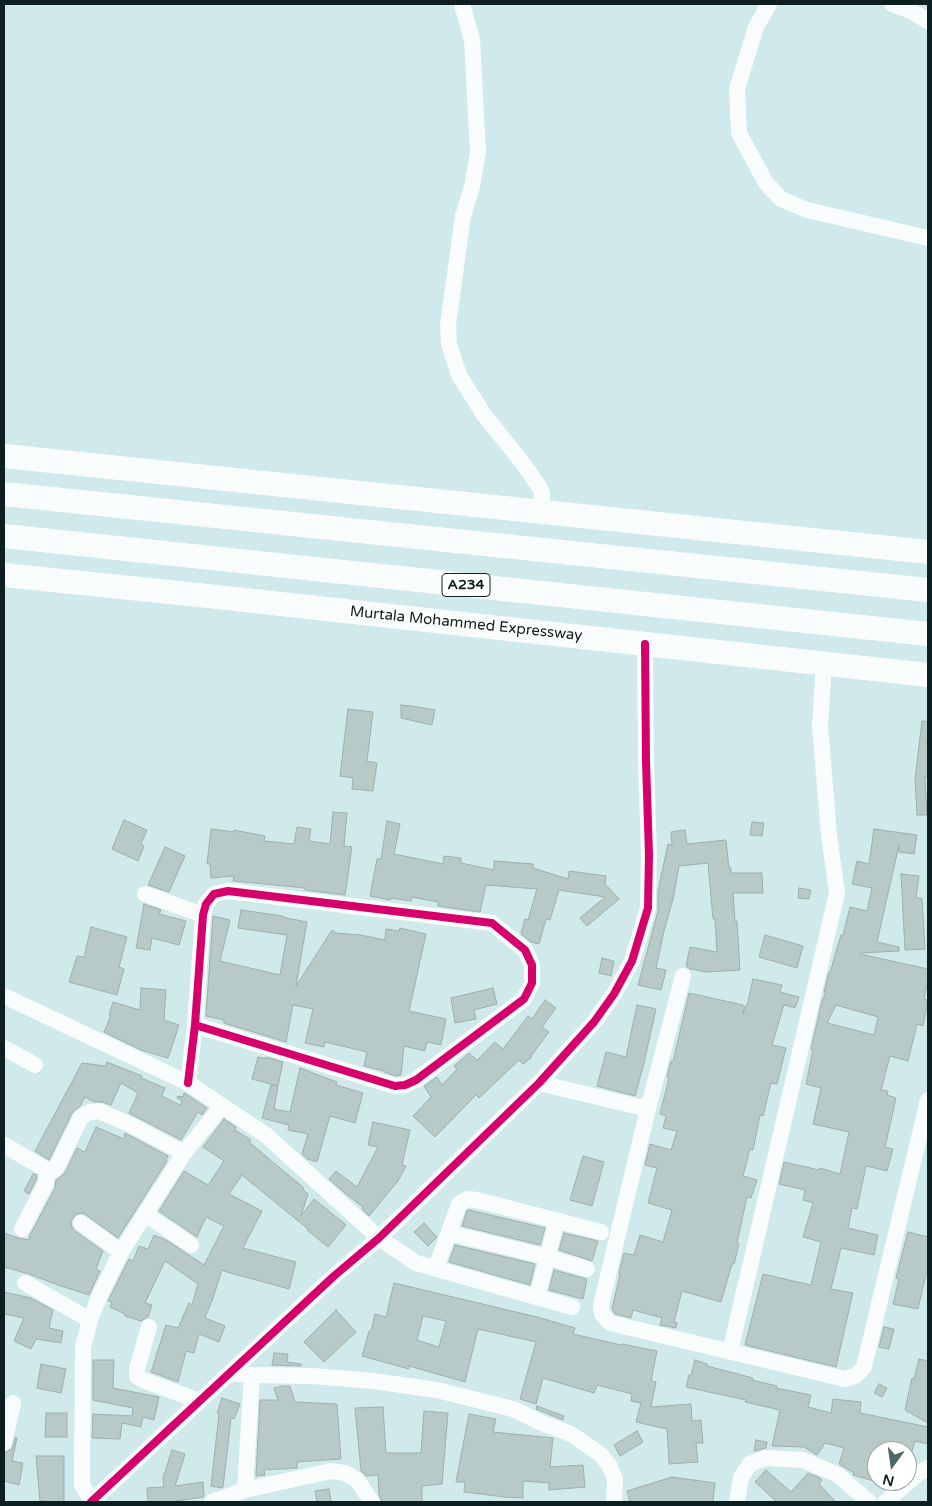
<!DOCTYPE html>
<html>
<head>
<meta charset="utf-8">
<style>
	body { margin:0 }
	#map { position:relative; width:932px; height:1506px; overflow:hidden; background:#d0e9ea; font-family:"Varela Round",sans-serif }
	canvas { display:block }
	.frame { position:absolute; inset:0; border:5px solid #0d1f20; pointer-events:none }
	.north { position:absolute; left:867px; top:1441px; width:50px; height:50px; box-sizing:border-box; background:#fff; border:1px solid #9ea5a6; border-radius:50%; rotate:194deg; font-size:14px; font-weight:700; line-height:20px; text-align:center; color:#0d1f20 }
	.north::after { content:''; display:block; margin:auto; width:18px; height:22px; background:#516667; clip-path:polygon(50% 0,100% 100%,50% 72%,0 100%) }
</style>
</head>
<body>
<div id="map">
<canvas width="932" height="1506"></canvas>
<div class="frame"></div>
<div class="north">N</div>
</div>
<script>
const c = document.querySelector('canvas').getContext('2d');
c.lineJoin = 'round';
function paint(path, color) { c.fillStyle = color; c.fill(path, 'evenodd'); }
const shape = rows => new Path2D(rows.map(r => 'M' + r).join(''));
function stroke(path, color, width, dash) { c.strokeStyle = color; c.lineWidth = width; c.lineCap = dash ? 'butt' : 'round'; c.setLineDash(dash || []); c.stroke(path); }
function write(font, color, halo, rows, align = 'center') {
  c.font = font + ' "Varela Round",sans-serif'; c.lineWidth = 4; c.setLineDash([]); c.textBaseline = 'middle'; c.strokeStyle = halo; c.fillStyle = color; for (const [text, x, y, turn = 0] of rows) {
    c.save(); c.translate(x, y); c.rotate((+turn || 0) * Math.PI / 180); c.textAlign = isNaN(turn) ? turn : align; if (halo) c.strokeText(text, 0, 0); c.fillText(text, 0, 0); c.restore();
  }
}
const building = shape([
	[401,705,412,706,435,710,432,725,401,718,401,705],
	[348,709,373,712,367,761,377,763,373,791,352,789,353,778,340,776,348,709],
	[922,721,928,722,928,778,925,777,927,815,917,815,915,779,922,721],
	[333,812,347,813,344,846,352,847,345,895,305,890,305,888,233,881,234,876,211,878,210,864,207,864,211,829,234,832,234,830,265,836,264,841,294,844,297,827,311,829,309,841,330,844,333,812],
	[124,820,147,830,141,844,144,846,138,861,112,849,124,820],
	[387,821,400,824,394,854,443,864,444,856,461,858,461,863,494,870,494,861,533,864,533,868,568,879,569,871,606,876,605,884,619,899,587,926,580,918,605,897,559,890,550,920,546,919,539,944,531,942,521,934,525,919,528,920,537,889,486,885,480,912,438,906,438,902,412,897,411,901,391,898,390,900,370,896,377,859,381,859,387,821],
	[752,822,764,823,762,836,750,835,752,822],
	[874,829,917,835,914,854,899,852,899,845,877,942,899,947,899,951,860,953,860,954,928,969,928,980,924,999,928,1000,928,1001,923,1026,917,1024,908,1061,890,1056,881,1090,888,1091,887,1095,896,1098,885,1147,893,1149,887,1171,866,1166,857,1209,852,1208,848,1228,878,1235,874,1255,841,1248,831,1289,853,1293,836,1367,745,1345,763,1274,811,1285,821,1242,803,1237,813,1203,803,1200,805,1190,779,1184,784,1162,819,1170,820,1168,840,1174,849,1132,813,1124,821,1088,806,1084,813,1050,811,1049,822,1001,826,992,824,992,829,972,830,973,841,935,843,935,850,907,867,911,872,888,852,884,857,861,869,864,874,829],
	[836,1005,878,1017,874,1035,827,1023,836,1005],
	[685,830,687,844,726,840,729,868,731,868,731,873,762,873,763,893,733,893,735,921,737,921,740,970,707,972,690,969,686,966,690,947,717,952,715,919,713,919,708,863,679,866,673,899,664,931,656,968,666,970,661,990,638,985,658,911,658,891,668,844,672,845,671,832,685,830],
	[165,847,185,856,169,892,148,885,165,847],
	[901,874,919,876,916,898,922,898,925,949,905,950,901,874],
	[799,888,811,890,809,899,798,898,799,888],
	[144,904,161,910,159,914,186,921,179,945,152,938,150,950,136,948,144,904],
	[241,910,283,916,282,917,307,922,296,986,332,930,336,933,361,935,385,940,386,929,399,931,400,928,426,934,409,1011,446,1019,441,1045,427,1042,425,1051,404,1046,401,1075,396,1076,384,1072,384,1071,364,1066,367,1052,325,1042,324,1047,305,1043,313,1009,293,1005,286,1042,224,1023,224,1020,206,1016,213,916,230,920,220,961,280,975,287,935,238,928,241,910],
	[91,927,127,937,119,967,124,969,117,995,69,982,77,956,84,957,91,927],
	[765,935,803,946,797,968,759,957,765,935],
	[602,958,614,961,611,976,599,973,602,958],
	[753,979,782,985,780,992,799,997,795,1008,784,1005,772,1045,786,1048,777,1084,771,1083,763,1116,760,1115,753,1150,750,1149,743,1176,757,1180,751,1198,747,1197,737,1243,739,1244,734,1264,732,1264,721,1302,682,1291,674,1322,677,1323,676,1328,660,1325,662,1318,633,1310,631,1318,615,1314,612,1309,620,1274,619,1273,624,1253,634,1255,640,1235,663,1242,672,1210,648,1203,657,1168,645,1165,650,1144,671,1150,677,1131,663,1128,666,1116,660,1114,669,1078,667,1077,671,1061,673,1062,689,993,743,1005,743,1014,745,1006,747,1006,753,979],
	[141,988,166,990,164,1020,179,1025,168,1058,141,1050,104,1032,111,1015,109,1015,113,1002,140,1010,141,988],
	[493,988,497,1004,474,1010,476,1019,455,1023,451,998,493,988],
	[545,1000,556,1008,542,1027,549,1032,531,1056,532,1057,523,1064,519,1060,479,1098,476,1095,435,1137,413,1116,431,1097,424,1086,437,1077,442,1085,457,1069,454,1066,469,1053,477,1060,495,1042,503,1049,528,1016,532,1019,545,1000],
	[637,1005,656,1009,643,1067,635,1096,597,1086,606,1052,626,1057,637,1005],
	[258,1057,266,1059,266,1057,283,1062,278,1086,252,1079,258,1057],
	[107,1062,142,1076,141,1078,165,1088,162,1096,180,1105,182,1101,177,1098,178,1096,183,1097,184,1093,207,1108,202,1115,198,1112,181,1140,129,1113,138,1093,121,1083,111,1105,103,1102,94,1102,85,1097,80,1106,72,1113,49,1160,35,1151,82,1063,106,1066,107,1062],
	[300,1068,337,1082,336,1085,363,1093,355,1123,330,1116,317,1162,307,1159,302,1154,308,1134,288,1130,289,1125,262,1118,271,1085,278,1087,274,1109,290,1112,300,1068],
	[224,1119,236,1127,235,1130,251,1140,249,1142,304,1188,303,1190,308,1194,301,1216,314,1199,346,1225,328,1247,307,1230,308,1229,242,1175,229,1194,262,1211,243,1248,296,1262,289,1289,227,1272,222,1270,212,1301,205,1318,225,1326,219,1342,199,1334,194,1353,186,1351,178,1382,151,1372,166,1325,178,1328,189,1303,192,1305,198,1284,165,1261,145,1303,152,1305,148,1317,141,1321,125,1316,125,1314,110,1307,112,1302,108,1301,129,1259,133,1261,139,1246,148,1249,154,1235,168,1241,204,1265,224,1226,206,1217,197,1237,159,1211,184,1171,208,1185,224,1161,203,1147,224,1119],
	[373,1122,410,1130,402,1165,406,1166,398,1181,369,1216,362,1209,363,1207,347,1195,329,1179,336,1171,357,1187,378,1147,368,1145,373,1122],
	[96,1127,124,1139,125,1133,168,1156,166,1160,167,1161,118,1238,86,1215,83,1213,77,1214,73,1218,71,1222,72,1227,75,1231,103,1251,96,1269,100,1271,89,1295,58,1285,29,1274,4,1267,4,1233,18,1238,29,1240,30,1235,55,1188,56,1180,65,1173,77,1148,85,1152,96,1127],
	[583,1156,604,1162,592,1206,570,1200,583,1156],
	[33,1174,37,1175,36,1180,29,1194,24,1191,33,1174],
	[469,1210,545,1228,540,1245,462,1226,467,1211,469,1210],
	[424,1223,437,1237,428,1246,414,1232,424,1223],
	[908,1232,928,1237,928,1274,926,1274,918,1309,893,1304,899,1279,896,1278,908,1232],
	[564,1233,598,1241,592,1261,559,1250,564,1233],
	[455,1245,535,1264,530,1285,449,1262,455,1245],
	[554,1270,587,1279,583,1299,549,1290,554,1270],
	[394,1283,537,1317,575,1328,573,1334,621,1345,622,1344,657,1351,651,1381,656,1382,651,1407,691,1404,692,1421,701,1420,703,1443,696,1443,698,1462,669,1464,667,1429,636,1422,641,1403,631,1401,632,1394,597,1385,594,1393,543,1378,536,1404,520,1399,536,1342,478,1329,465,1382,409,1366,409,1369,362,1356,369,1331,371,1331,375,1314,386,1317,394,1283],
	[423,1316,446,1321,439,1347,417,1340,423,1316],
	[4,1292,31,1298,53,1310,49,1328,63,1331,61,1343,36,1339,31,1349,14,1341,24,1318,4,1314,4,1292],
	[336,1310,356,1332,324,1362,304,1342,336,1310],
	[884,1327,894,1329,889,1349,879,1347,884,1327],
	[274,1353,288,1354,287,1362,301,1364,301,1366,272,1365,274,1353],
	[919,1359,928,1361,928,1423,905,1410,912,1378,914,1379,919,1359],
	[93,1360,114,1360,113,1388,159,1397,154,1420,143,1417,141,1427,122,1423,120,1439,92,1438,93,1414,132,1416,133,1408,93,1400,93,1360],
	[695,1360,707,1364,707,1366,753,1378,752,1380,777,1386,776,1388,811,1395,808,1407,831,1413,833,1399,861,1402,860,1413,928,1427,928,1444,915,1441,912,1451,877,1451,877,1482,853,1475,854,1473,839,1464,844,1448,825,1443,817,1455,804,1447,772,1446,780,1410,745,1402,746,1400,686,1387,689,1375,691,1375,695,1360],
	[41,1364,66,1369,61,1393,37,1388,41,1364],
	[879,1384,887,1388,882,1397,874,1393,879,1384],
	[283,1386,290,1386,295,1402,337,1404,341,1459,297,1462,297,1468,264,1470,265,1475,256,1476,260,1400,278,1400,274,1388,283,1386],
	[222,1398,240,1404,234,1419,231,1418,223,1487,222,1488,211,1486,219,1414,217,1413,222,1398],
	[537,1406,564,1416,563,1420,536,1409,537,1406],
	[383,1407,386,1453,421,1453,424,1411,448,1413,442,1484,422,1486,422,1502,382,1502,379,1495,378,1475,366,1476,361,1471,355,1408,383,1407],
	[46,1413,67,1413,67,1437,45,1437,46,1413],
	[469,1414,496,1419,493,1432,553,1438,550,1467,583,1465,585,1487,549,1490,549,1483,523,1481,523,1498,505,1497,464,1492,465,1482,456,1482,469,1414],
	[637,1431,643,1442,620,1456,614,1445,637,1431],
	[15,1438,17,1438,12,1461,23,1463,19,1485,4,1481,4,1453,12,1449,15,1438],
	[756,1440,767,1442,766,1448,754,1451,756,1440],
	[172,1450,185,1454,175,1486,203,1482,204,1496,203,1497,169,1502,148,1502,147,1488,164,1487,163,1478,172,1450],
	[36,1456,64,1456,64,1502,40,1501,36,1456],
	[766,1470,791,1492,808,1473,820,1478,822,1480,819,1484,836,1502,777,1502,755,1482,766,1470],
	[672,1477,715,1483,713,1502,630,1502,627,1491,672,1477],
	[329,1489,331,1502,317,1502,315,1491,329,1489]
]);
const minor = shape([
	[462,4,472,40,478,152,472,187,463,216,448,325,449,344,459,375,484,415,522,462,540,488,542,493,542,511],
	[769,4,756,27,737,89,739,133,766,183,781,199,807,210,928,238],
	[892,4,911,11,928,21],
	[145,894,203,915],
	[683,976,648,1109,601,1305,602,1314,610,1323,845,1379,855,1376,864,1367,928,1100],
	[4,996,188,1083,222,1106,266,1135,379,1238,416,1263,572,1307],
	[4,1048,35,1065],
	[188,1083,195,1025,203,915,206,904,214,894,228,891,492,923,525,950,532,965,532,983,524,999,416,1080,405,1085,395,1086,195,1025],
	[539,1083,648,1109],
	[4,1145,47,1170,53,1171,56,1168,81,1117,90,1112,99,1111,131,1125,184,1153],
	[145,1214,191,1245],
	[81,1223,121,1252],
	[22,1229,46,1183,47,1170],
	[449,1233,547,1257,587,1269],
	[436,1268,459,1204,468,1199,477,1200,601,1232],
	[25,1283,90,1320],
	[537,1297,557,1220],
	[149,1327,137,1369,137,1376,143,1380,199,1401],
	[730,1352,837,893,829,835,820,726,824,663],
	[229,1373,252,1375,312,1376,373,1381,437,1390,513,1409,542,1423,571,1434,600,1454,609,1465,615,1479,614,1502],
	[4,1443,13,1403],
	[245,1490,252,1375],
	[92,1501,82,1485,83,1347,90,1320,100,1295,121,1252,184,1153,222,1106],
	[91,1502,334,1276,379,1238,539,1083,594,1022,614,994,632,961,648,908,649,855,646,761,645,644],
	[212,1502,245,1490,331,1471,345,1473,357,1480,372,1502],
	[737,1502,741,1477,750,1464,765,1458,803,1460,838,1475,869,1502],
	[885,1502,918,1474,928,1468]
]);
const highway = shape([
	[4,456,928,552],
	[4,494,928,590],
	[4,536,928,634],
	[4,575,208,596,928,675]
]);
const cycleway = shape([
	[188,1083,195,1025,203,915,206,904,214,894,228,891,492,923,525,950,532,965,532,983,524,999,416,1080,405,1085,395,1086,195,1025],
	[91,1502,334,1276,379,1238,539,1083,594,1022,614,994,632,961,648,908,649,855,646,761,645,644]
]);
const shields = [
	[466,585,48]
];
const shieldNames = [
	["A234",466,585]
];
const streetNames = [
	["Murtala Mohammed Expressway",466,624,6]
];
paint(building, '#b7cac7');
stroke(building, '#9dafad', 1);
stroke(minor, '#f8fcfc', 16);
stroke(highway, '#f8fcfc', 24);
stroke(cycleway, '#d6006c', 8);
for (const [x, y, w] of shields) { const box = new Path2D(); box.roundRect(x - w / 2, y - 11.5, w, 23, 4); c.fillStyle = '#fff'; c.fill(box); stroke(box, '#0d1f20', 1); }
write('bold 14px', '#0d1f20', null, shieldNames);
write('15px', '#0d1f20', '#fff', streetNames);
</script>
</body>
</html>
